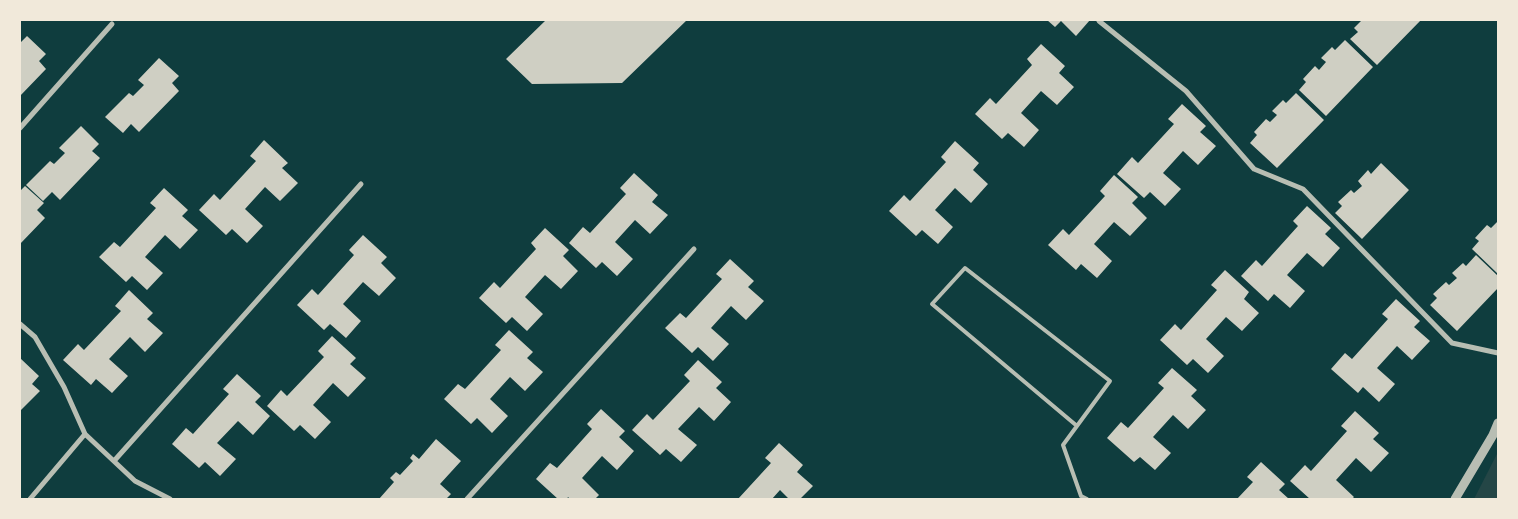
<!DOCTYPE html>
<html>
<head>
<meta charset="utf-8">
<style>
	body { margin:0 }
	#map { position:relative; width:1518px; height:519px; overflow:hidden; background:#0f3d3e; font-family:"Nunito Sans",sans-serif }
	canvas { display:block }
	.frame { position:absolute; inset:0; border:21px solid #f1e9da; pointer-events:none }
</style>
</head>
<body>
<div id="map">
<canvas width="1518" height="519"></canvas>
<div class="frame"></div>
</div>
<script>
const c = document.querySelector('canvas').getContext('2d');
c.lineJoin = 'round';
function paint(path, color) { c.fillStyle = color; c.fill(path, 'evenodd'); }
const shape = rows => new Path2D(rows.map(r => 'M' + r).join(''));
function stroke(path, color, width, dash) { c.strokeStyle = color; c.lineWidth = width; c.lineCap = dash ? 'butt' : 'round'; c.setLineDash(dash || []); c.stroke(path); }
const green = shape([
	[1498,452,1498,499,1474,499]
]);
const building = shape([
	[546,20,687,20,622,83,532,84,506,59],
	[1047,20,1090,20,1076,36,1061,21,1055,27],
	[1362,20,1421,20,1377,65,1350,39,1358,32,1354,28],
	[27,36,46,54,39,61,46,69,20,96,20,43],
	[1345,40,1373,67,1326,116,1299,90,1306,82,1303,79,1315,66,1319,70,1326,62,1321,58,1332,47,1335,50],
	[1041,44,1065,66,1059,73,1074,87,1057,105,1041,91,1021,113,1039,130,1024,147,1008,133,1002,139,975,114,990,98,996,104,1032,65,1027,59],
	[159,58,179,76,172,83,179,91,139,132,131,124,123,133,105,117,129,93,133,96,144,85,138,80],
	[1296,93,1324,120,1277,168,1250,143,1257,135,1254,132,1266,119,1270,122,1277,115,1272,111,1283,100,1286,103],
	[1182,104,1206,126,1200,132,1216,146,1198,165,1183,151,1163,173,1181,189,1165,206,1150,192,1144,198,1117,174,1132,157,1138,163,1174,124,1168,119],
	[81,126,99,144,92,151,100,158,60,200,52,192,43,201,26,185,50,161,54,164,65,153,59,148],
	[264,140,288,163,282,168,298,183,280,201,265,187,245,209,263,226,247,243,232,229,226,235,199,210,214,194,220,200,256,161,250,156],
	[955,141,979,163,973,170,988,184,971,203,955,188,935,210,953,227,938,244,922,230,916,236,889,211,904,195,910,201,946,162,941,157],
	[1381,163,1409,190,1362,239,1335,213,1342,206,1338,202,1351,190,1354,193,1362,186,1358,181,1368,170,1371,174],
	[634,173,658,195,652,202,668,215,650,234,635,220,615,242,633,259,617,276,602,262,596,268,569,243,583,227,590,233,626,194,620,188],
	[1114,175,1138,197,1132,203,1147,218,1130,236,1114,222,1094,244,1112,261,1097,278,1081,264,1076,270,1048,245,1063,229,1069,235,1105,196,1100,191],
	[25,186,44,203,37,210,45,218,20,244,20,191],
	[164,188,188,210,182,216,198,230,180,249,165,235,145,257,163,273,147,290,132,276,126,282,99,257,114,242,120,247,156,208,150,203],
	[1307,206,1331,228,1325,234,1340,248,1323,267,1307,253,1287,275,1305,291,1290,308,1274,294,1268,301,1241,276,1256,260,1262,266,1298,226,1293,221],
	[1498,221,1498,274,1472,249,1479,241,1475,238,1487,225,1491,228],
	[545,228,569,250,563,256,578,271,561,289,545,275,525,297,543,314,527,331,512,317,506,323,479,298,494,282,500,288,536,249,531,243],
	[363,235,387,257,381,263,396,278,379,296,363,282,343,304,361,321,346,338,330,324,324,330,297,305,312,289,318,295,354,255,349,250],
	[1476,255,1498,276,1498,288,1457,331,1430,305,1437,298,1433,294,1446,282,1449,285,1457,278,1452,273,1463,263,1466,266],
	[730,259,754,281,748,287,764,301,746,320,731,306,711,328,729,344,713,361,698,347,692,353,665,328,680,313,686,318,722,279,716,274],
	[1225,270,1249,292,1244,299,1259,313,1242,331,1226,317,1206,339,1224,356,1208,373,1193,359,1187,365,1160,340,1175,324,1181,330,1217,290,1211,285],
	[129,290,153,313,147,319,163,333,145,352,130,337,109,359,128,376,112,393,96,379,91,385,63,360,78,344,84,350,121,311,115,306],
	[1396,299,1420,321,1414,327,1430,341,1412,360,1397,346,1377,368,1395,384,1379,402,1363,387,1358,393,1331,369,1345,353,1352,359,1388,319,1382,314],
	[509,330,533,352,527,358,543,372,525,391,510,377,490,399,508,416,492,433,477,418,471,424,444,399,458,384,465,389,501,350,495,345],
	[332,336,356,358,350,364,366,378,348,397,333,383,313,405,331,422,315,439,300,425,294,431,267,406,281,390,287,396,324,357,318,351],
	[20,358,39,376,32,384,40,391,20,411],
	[698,360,722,382,716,388,731,402,714,421,699,407,678,429,697,445,681,462,666,449,660,455,632,430,647,414,653,420,690,381,684,375],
	[1172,368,1197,390,1191,396,1206,410,1188,429,1173,415,1153,437,1171,453,1155,470,1140,457,1134,462,1107,438,1121,422,1128,428,1164,388,1158,383],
	[237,374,261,396,255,402,270,416,253,435,238,421,217,443,236,459,220,476,205,462,199,468,172,444,186,428,193,434,229,394,223,389],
	[601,409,625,431,619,437,634,451,617,470,602,456,582,478,599,495,595,499,570,499,568,497,567,499,558,499,536,479,550,463,557,468,592,429,587,424],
	[1355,411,1379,433,1373,439,1389,453,1371,472,1356,458,1336,480,1354,497,1352,499,1310,499,1290,481,1305,465,1311,471,1347,431,1341,426],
	[436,439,461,461,440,484,451,494,446,499,379,499,394,482,390,478,396,472,400,475,413,461,410,458,413,454,419,459],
	[779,443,803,465,797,472,813,486,800,499,789,499,780,490,772,499,738,499,771,463,765,458],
	[1261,462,1285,484,1279,490,1289,499,1237,499,1253,482,1247,477]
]);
const service = shape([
	[1077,426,932,304,965,268,1110,381,1063,445,1081,496,1087,499]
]);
const minor = shape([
	[1099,21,1186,91,1254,169,1303,189,1452,343,1498,353],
	[20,128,112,24],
	[20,324,35,337,64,387,85,434],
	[114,461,361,184],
	[30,499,85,434,135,481,170,499],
	[467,499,694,249]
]);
const tertiary = shape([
	[1455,499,1493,435,1498,423]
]);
paint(green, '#244646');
paint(building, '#cfcfc3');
stroke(service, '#b8beb3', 4);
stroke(minor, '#b8beb3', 5);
stroke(tertiary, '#b8beb3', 9);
</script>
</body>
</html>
